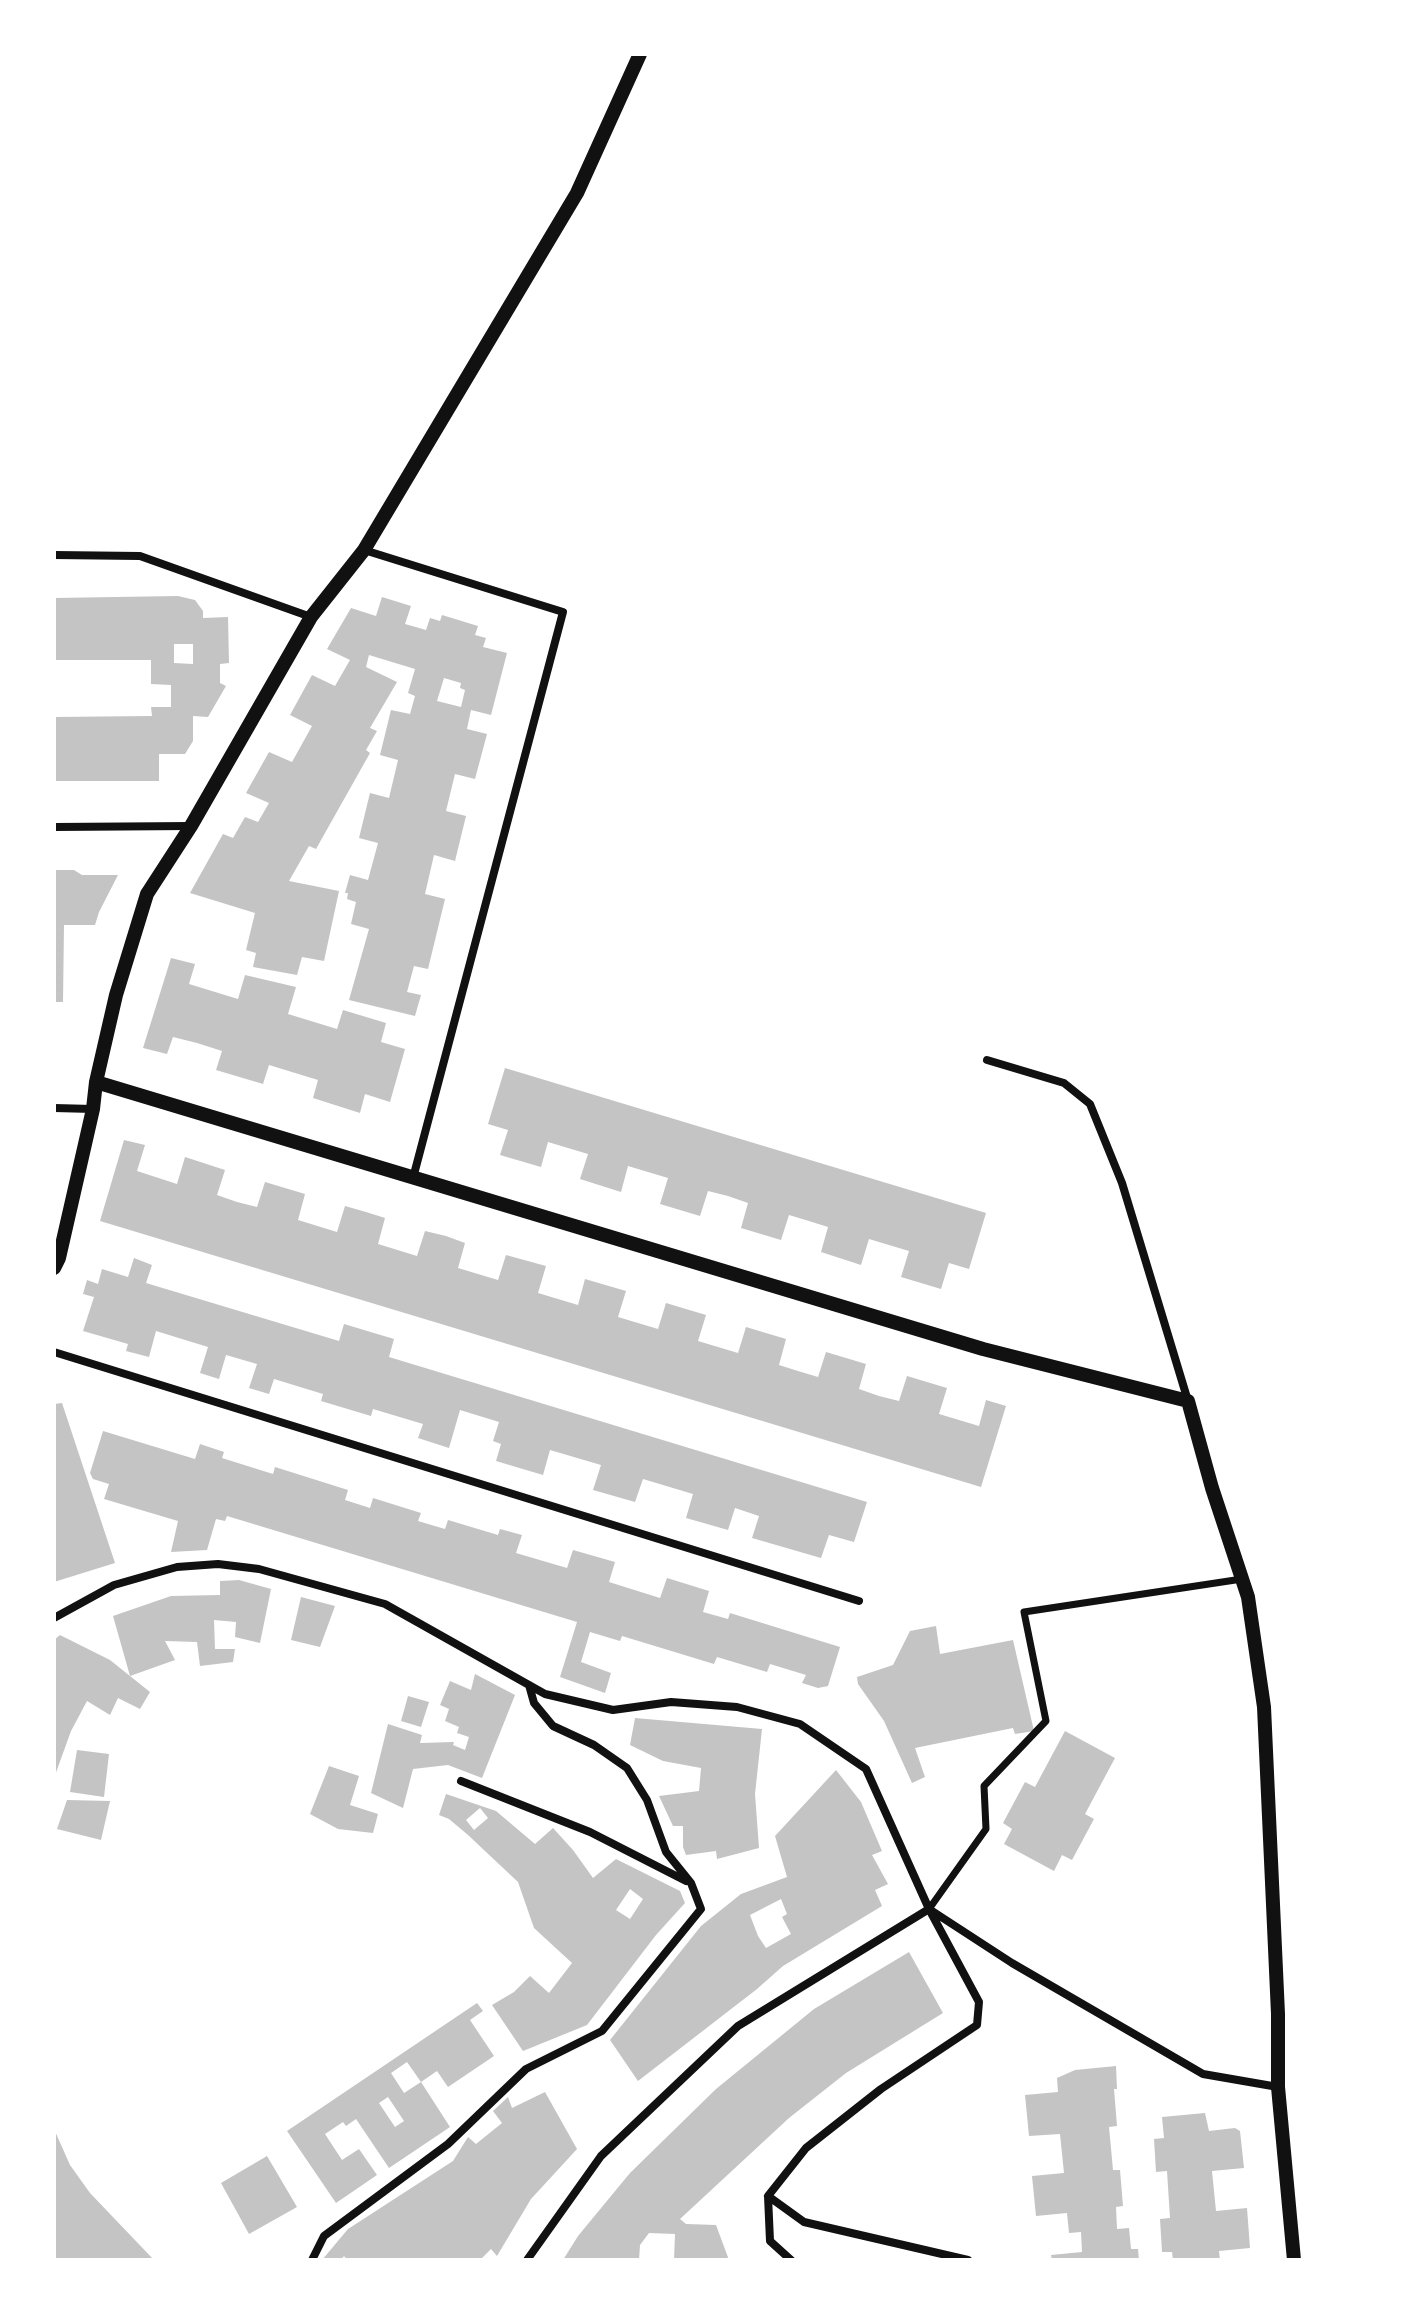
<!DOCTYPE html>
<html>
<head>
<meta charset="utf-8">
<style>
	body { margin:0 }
	#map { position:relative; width:1409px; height:2314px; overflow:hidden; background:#fff; font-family:"IBM Plex Sans",sans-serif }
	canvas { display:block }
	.frame { position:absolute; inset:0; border:56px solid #fff; pointer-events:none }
</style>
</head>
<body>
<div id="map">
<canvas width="1409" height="2314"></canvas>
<div class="frame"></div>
</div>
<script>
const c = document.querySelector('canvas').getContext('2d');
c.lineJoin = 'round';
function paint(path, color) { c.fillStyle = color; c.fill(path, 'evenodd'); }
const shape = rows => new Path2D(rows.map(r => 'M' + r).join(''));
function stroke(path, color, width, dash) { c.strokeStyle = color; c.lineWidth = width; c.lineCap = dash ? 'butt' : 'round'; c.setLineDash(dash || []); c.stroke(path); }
const building = shape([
	[178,596,195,600,203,611,203,618,228,617,229,663,220,664,220,683,226,686,208,717,193,716,193,741,185,754,159,754,159,781,54,781,54,717,152,716,151,707,171,707,171,685,151,684,151,660,54,660,54,598],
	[174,644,193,644,193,664,174,663],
	[382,597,411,606,405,624,426,630,430,618,440,621,442,615,478,626,475,635,486,638,483,647,507,653,491,715,471,710,467,729,487,734,475,779,455,774,446,811,466,816,455,861,434,855,425,894,445,899,428,969,414,966,407,992,421,995,415,1016,349,1000,369,929,351,924,356,902,347,899,348,893,345,893,350,875,368,880,378,843,359,838,370,793,389,798,398,760,380,755,391,710,410,714,415,696,408,693,415,669,369,655,366,667,397,682,370,728,377,731,366,750,370,753,316,849,309,846,289,881,339,891,324,961,302,957,297,975,253,967,256,953,246,950,255,913,190,893,223,834,233,838,245,817,258,822,269,803,246,793,269,752,292,762,312,726,290,715,312,675,335,686,350,660,327,649,351,608,376,616],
	[444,678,461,683,460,688,465,690,461,707,437,701],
	[54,870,74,870,82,875,118,875,99,912,95,925,64,925,63,1002,54,1002],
	[171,958,195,964,189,984,238,999,245,975,296,987,288,1014,337,1029,343,1010,386,1023,381,1042,405,1049,390,1102,365,1094,360,1113,313,1098,318,1080,269,1065,263,1084,216,1070,222,1051,197,1043,173,1037,167,1054,143,1048],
	[505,1068,986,1213,969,1269,949,1263,941,1289,901,1277,909,1251,869,1239,861,1265,821,1252,828,1227,809,1221,789,1215,781,1240,741,1228,748,1203,728,1196,708,1191,700,1216,660,1204,668,1178,628,1166,621,1192,580,1179,588,1154,548,1142,541,1167,500,1155,508,1130,488,1124],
	[124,1140,145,1145,137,1171,177,1184,185,1157,225,1170,217,1195,237,1202,257,1207,265,1182,305,1194,298,1220,337,1232,345,1206,366,1212,385,1218,378,1244,417,1256,425,1231,446,1236,465,1243,458,1268,498,1280,506,1255,546,1266,538,1293,578,1305,585,1279,626,1291,618,1317,658,1329,666,1303,706,1315,698,1341,738,1353,746,1327,786,1339,779,1365,798,1371,818,1377,826,1352,866,1364,859,1389,879,1396,899,1401,907,1376,947,1388,939,1414,979,1426,986,1400,1006,1406,981,1487,100,1221],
	[134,1258,152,1265,146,1283,339,1341,344,1324,394,1339,389,1357,867,1502,854,1542,829,1535,821,1558,752,1538,759,1516,735,1508,728,1530,686,1518,693,1494,643,1479,635,1502,593,1490,601,1465,550,1450,543,1475,496,1461,501,1444,493,1441,499,1422,460,1410,449,1448,418,1438,423,1424,373,1409,371,1416,321,1401,323,1394,274,1379,269,1394,249,1388,257,1364,226,1355,219,1379,200,1373,208,1347,156,1331,149,1357,126,1351,128,1344,83,1331,94,1297,83,1294,87,1280,98,1284,102,1269,128,1277],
	[62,1403,115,1563,54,1582,54,1404],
	[103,1431,195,1459,200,1444,224,1452,222,1458,273,1474,275,1467,348,1490,345,1500,370,1508,373,1498,421,1513,418,1521,445,1529,448,1520,498,1535,500,1529,522,1535,516,1553,567,1568,573,1550,615,1562,609,1582,660,1598,667,1578,709,1591,703,1612,728,1619,730,1613,840,1647,828,1686,818,1688,802,1683,806,1675,770,1664,767,1672,717,1657,714,1664,622,1636,620,1641,590,1632,581,1662,611,1673,605,1693,560,1677,577,1622,227,1516,225,1521,216,1519,207,1550,171,1552,178,1521,104,1499,109,1484,93,1479,90,1473],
	[239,1580,271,1589,260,1643,235,1637,236,1622,214,1620,215,1649,235,1649,233,1662,200,1666,197,1642,165,1641,175,1660,130,1676,113,1616,171,1596,220,1595,220,1581],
	[301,1597,335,1606,320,1647,291,1640],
	[936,1626,940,1654,1013,1640,1034,1731,1015,1734,1013,1728,915,1748,925,1777,912,1783,884,1721,858,1684,857,1677,893,1665,910,1631],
	[60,1635,110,1660,150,1692,140,1709,118,1698,110,1715,87,1701,71,1731,54,1778,54,1640],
	[475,1674,515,1695,482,1778,448,1765,413,1769,403,1808,371,1793,388,1724,422,1735,420,1743,454,1742,453,1745,465,1750,469,1737,457,1733,459,1727,445,1721,449,1709,440,1705,450,1681,471,1690],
	[408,1696,429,1702,421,1727,401,1721],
	[635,1718,762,1729,755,1794,759,1848,717,1859,716,1851,686,1855,683,1847,683,1826,673,1826,659,1796,699,1791,701,1768,663,1761,630,1745],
	[1065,1731,1115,1758,1085,1814,1094,1819,1072,1860,1062,1855,1054,1871,1004,1844,1012,1829,1003,1823,1025,1782,1035,1787],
	[77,1750,109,1754,104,1797,70,1792],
	[329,1766,359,1776,350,1805,378,1814,373,1833,338,1829,310,1814],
	[836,1770,861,1802,882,1851,872,1855,888,1884,875,1890,882,1906,783,1966,757,1989,638,2081,610,2040,701,1926,741,1894,787,1877,775,1836],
	[781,1899,787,1914,782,1917,791,1934,766,1948,758,1936,750,1915],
	[446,1794,496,1811,535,1844,553,1828,573,1850,593,1878,616,1859,680,1891,685,1903,656,1935,587,2025,523,2051,492,2005,514,1992,530,1976,549,1993,572,1963,534,1928,518,1882,468,1835,449,1819,439,1815],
	[480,1808,488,1818,474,1830,466,1820],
	[630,1889,643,1899,630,1919,616,1910],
	[67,1800,110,1801,101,1840,57,1829],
	[909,1952,943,2013,846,2073,789,2118,680,2219,686,2224,716,2225,729,2260,674,2260,675,2234,649,2233,640,2245,639,2260,563,2260,578,2236,630,2173,716,2089,814,2009],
	[477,2003,483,2011,470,2020,494,2056,448,2087,437,2071,421,2082,407,2062,391,2073,404,2093,421,2082,450,2127,389,2168,356,2119,346,2126,343,2122,325,2134,342,2160,359,2149,377,2175,336,2203,287,2131],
	[388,2097,404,2121,395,2127,379,2103],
	[1116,2066,1117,2089,1114,2089,1117,2126,1109,2127,1113,2170,1120,2170,1123,2206,1116,2207,1117,2229,1129,2228,1131,2249,1138,2249,1139,2260,1052,2260,1051,2255,1082,2252,1081,2232,1069,2233,1067,2213,1036,2216,1032,2176,1064,2173,1060,2134,1029,2136,1025,2095,1058,2092,1057,2078,1075,2070],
	[545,2092,577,2149,531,2199,497,2256,491,2249,480,2260,347,2260,344,2256,341,2260,322,2260,348,2229,453,2161,468,2137,476,2144,502,2123,493,2111,508,2097,512,2108],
	[1205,2113,1209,2131,1235,2128,1240,2131,1244,2168,1212,2171,1216,2211,1247,2208,1250,2248,1219,2251,1220,2260,1173,2260,1172,2252,1162,2252,1160,2219,1170,2218,1167,2171,1156,2172,1154,2139,1164,2138,1162,2117],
	[54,2129,70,2165,90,2193,154,2260,54,2260,54,2220,56,2219,54,2216],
	[267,2156,297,2207,249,2234,221,2183]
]);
const pedestrian = shape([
	[929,1909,986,1829,984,1786,1046,1721,1024,1612,1242,1579]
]);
const minor = shape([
	[364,550,563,612,413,1178],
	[54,555,140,556,311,617],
	[54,827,191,826],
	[987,1060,1064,1083,1090,1104,1122,1183,1188,1401],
	[54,1108,93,1109],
	[54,1352,859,1601],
	[54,1618,114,1585,177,1567,218,1564,259,1569,385,1604,545,1694,613,1710,671,1702,737,1707,800,1724,866,1769,929,1909,979,2002,977,2025,881,2089,806,2148,768,2196,770,2241,791,2260],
	[461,1781,590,1832,686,1881],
	[929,1909,1012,1963,1203,2074,1278,2087],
	[768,2196,804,2222,968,2260],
	[312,2260,324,2236,448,2144,526,2069,602,2031,701,1909,691,1883,666,1852,647,1800,627,1768,594,1745,553,1726,534,1703,529,1685],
	[527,2260,601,2156,738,2026,929,1909]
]);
const tertiary = shape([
	[96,1082,983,1349,1188,1401,1212,1488,1248,1597,1264,1707,1278,2014,1278,2087,1294,2260],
	[54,1268,59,1258,93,1109,96,1082,116,995,147,894,191,826,311,617,364,550,577,193,640,54]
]);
paint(building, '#c4c4c4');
stroke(pedestrian, '#111', 7);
stroke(minor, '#111', 8);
stroke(tertiary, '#111', 14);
</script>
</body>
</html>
